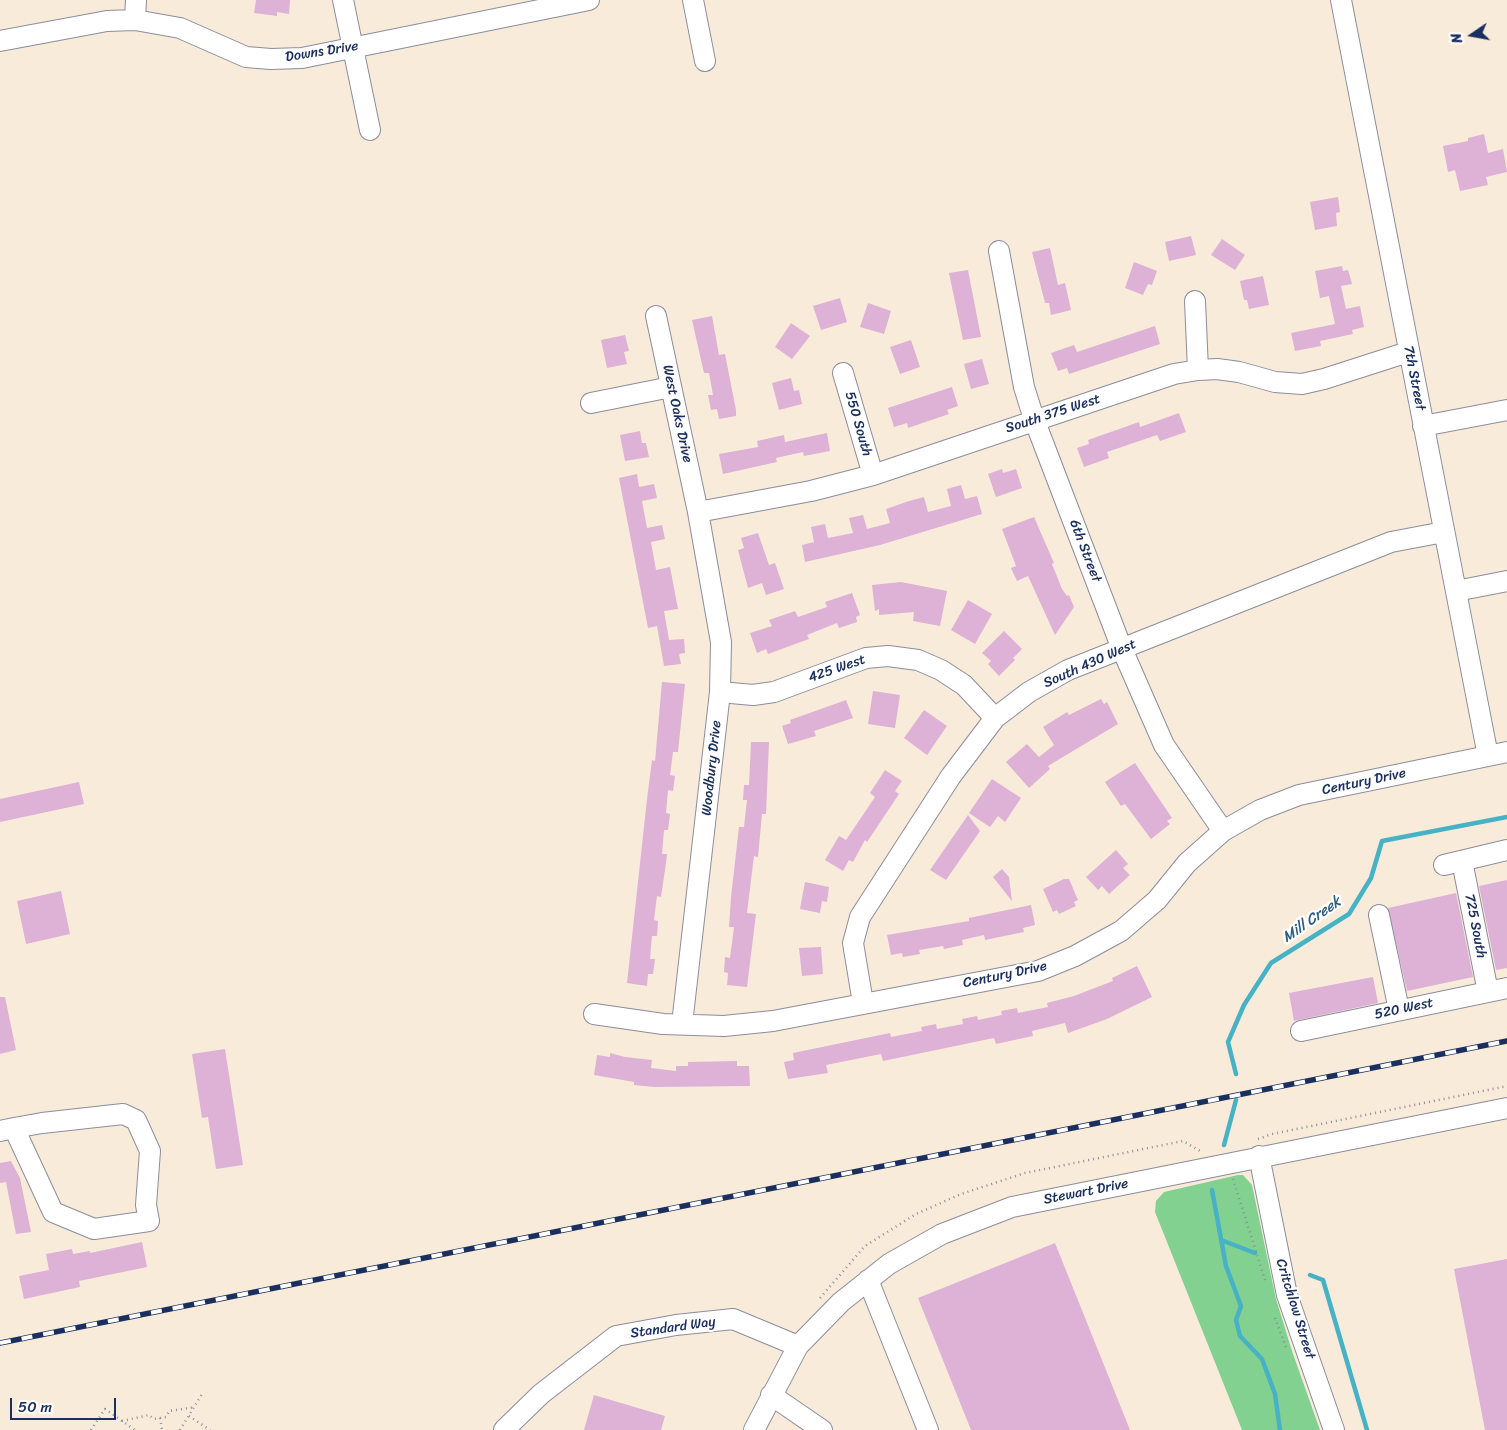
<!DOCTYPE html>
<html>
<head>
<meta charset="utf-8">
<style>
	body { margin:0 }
	#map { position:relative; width:1507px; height:1430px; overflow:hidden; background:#f9ebda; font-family:Sriracha,sans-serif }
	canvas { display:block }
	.north { position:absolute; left:1447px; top:10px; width:50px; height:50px; -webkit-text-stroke:4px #fff; paint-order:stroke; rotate:258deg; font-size:14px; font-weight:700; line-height:20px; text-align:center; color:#1b2f5e }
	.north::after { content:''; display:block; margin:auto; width:18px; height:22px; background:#1b2f5e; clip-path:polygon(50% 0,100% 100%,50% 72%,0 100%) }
	.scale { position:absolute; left:10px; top:1398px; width:106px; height:22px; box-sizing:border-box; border:2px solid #1b2f5e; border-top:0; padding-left:6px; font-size:15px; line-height:18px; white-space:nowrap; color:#1b2f5e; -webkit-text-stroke:4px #fff; paint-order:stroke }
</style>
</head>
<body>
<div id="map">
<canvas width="1507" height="1430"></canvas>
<div class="north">N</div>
<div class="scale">50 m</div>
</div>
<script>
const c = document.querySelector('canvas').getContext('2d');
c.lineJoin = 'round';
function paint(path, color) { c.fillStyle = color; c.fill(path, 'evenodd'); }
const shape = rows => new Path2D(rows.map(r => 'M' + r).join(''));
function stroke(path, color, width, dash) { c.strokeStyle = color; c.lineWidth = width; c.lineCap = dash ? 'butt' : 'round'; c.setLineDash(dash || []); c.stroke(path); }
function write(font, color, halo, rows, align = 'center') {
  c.font = font + ' Sriracha,sans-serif'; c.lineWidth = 4.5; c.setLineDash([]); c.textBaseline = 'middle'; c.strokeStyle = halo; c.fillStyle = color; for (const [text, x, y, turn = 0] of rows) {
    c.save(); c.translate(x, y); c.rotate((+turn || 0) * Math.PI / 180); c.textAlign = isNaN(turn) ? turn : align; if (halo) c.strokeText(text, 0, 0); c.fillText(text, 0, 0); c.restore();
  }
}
const green = shape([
	[1238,1175,1243,1175,1252,1185,1276,1299,1292,1351,1320,1430,1242,1430,1155,1212,1156,1201,1164,1192]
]);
const stream = shape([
	[1236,1074,1228,1042,1244,1005,1271,963,1349,914,1371,878,1382,841,1507,817],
	[1224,1145,1236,1100],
	[1212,1190,1226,1266,1241,1306,1236,1320,1240,1336,1262,1359,1275,1394,1280,1430],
	[1221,1240,1255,1253],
	[1310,1275,1323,1280,1367,1430]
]);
const building = shape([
	[256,0,290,0,289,14,277,12,277,16,254,13],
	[1484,134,1488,153,1503,149,1507,172,1486,177,1488,185,1460,191,1455,170,1448,172,1443,146,1468,141,1468,138],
	[1338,197,1340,212,1336,213,1337,226,1315,230,1310,202],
	[1191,236,1196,255,1169,261,1165,242],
	[1222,239,1245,255,1235,270,1211,255],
	[1050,248,1058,285,1065,283,1071,310,1051,315,1049,303,1045,303,1032,252],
	[1134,262,1157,271,1152,285,1148,284,1143,295,1125,288],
	[1342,266,1343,271,1348,270,1352,284,1341,286,1346,309,1360,306,1364,327,1352,330,1353,334,1320,341,1321,346,1295,351,1291,333,1335,324,1329,296,1320,298,1315,271],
	[968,270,981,337,963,340,949,273],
	[1263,276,1269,305,1249,309,1247,300,1244,300,1240,281],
	[840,298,847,322,821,330,813,306],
	[868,303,891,311,884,334,860,327],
	[712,316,719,355,725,354,736,410,736,416,719,419,717,409,711,410,708,395,713,395,709,373,704,373,692,320],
	[791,323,810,336,792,359,775,347],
	[1155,326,1160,344,1069,374,1067,368,1058,371,1051,353,1074,345,1077,352],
	[625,335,629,351,624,352,627,364,607,368,601,340],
	[911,340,920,367,900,374,890,347],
	[982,359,989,384,971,389,964,364],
	[791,378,794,391,799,390,802,404,779,410,772,383],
	[952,387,958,406,947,410,949,414,908,428,907,423,894,427,888,408],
	[1179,413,1186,432,1160,441,1157,435,1107,452,1109,458,1084,467,1077,448,1089,444,1088,440,1139,422,1140,427],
	[640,431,642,443,646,443,649,457,625,461,620,435],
	[827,433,830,451,804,456,803,452,776,458,777,462,723,474,719,454,758,447,757,441,784,435,785,442],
	[1002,469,1003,473,1016,469,1022,488,996,497,988,474],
	[637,474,639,487,654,484,657,498,642,501,647,528,662,525,665,539,651,542,656,570,670,567,678,609,664,611,669,640,684,639,685,653,679,654,681,664,664,666,657,626,648,628,619,478],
	[961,485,965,499,977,496,982,514,880,545,805,562,802,545,814,542,811,527,825,524,828,538,853,533,849,518,863,515,867,529,890,523,886,509,909,501,924,497,928,512,951,506,947,489],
	[1034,517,1054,563,1052,564,1062,589,1067,596,1069,595,1074,607,1055,635,1028,576,1017,581,1011,568,1016,566,1002,529],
	[758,533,769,565,775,563,784,589,766,595,762,583,748,588,738,550,744,548,741,538],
	[901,582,947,591,940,626,913,621,914,612,879,615,879,609,875,611,872,585],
	[852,593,860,615,856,617,857,622,839,628,837,623,807,635,809,639,768,654,766,649,757,653,750,633,772,626,769,620,795,611,798,617,827,607,825,602],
	[968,600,992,614,975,644,951,630],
	[1004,631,1022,649,1013,658,1015,660,999,676,988,664,991,661,982,653],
	[662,682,685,684,678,752,673,752,670,775,675,776,673,791,668,790,666,813,670,814,668,830,664,830,662,854,667,854,665,870,661,897,657,896,654,920,658,921,657,936,652,936,650,959,655,959,653,974,648,974,647,986,627,983,647,799,652,760,655,761],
	[873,691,900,695,895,728,868,724],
	[1101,699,1104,704,1107,702,1118,724,1048,766,1050,769,1029,788,1006,762,1027,744,1039,757,1054,745,1043,727,1067,712,1069,715],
	[846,700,853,718,814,731,816,736,788,744,782,726,791,723,790,720],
	[924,710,947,726,927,755,904,738],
	[751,742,769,742,766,814,762,814,758,857,754,856,747,913,756,914,747,987,727,985,728,973,724,972,725,957,730,958,734,927,729,927,731,897,739,827,744,827,747,800,743,800,744,785,749,785],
	[1135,763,1172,818,1167,821,1170,824,1151,839,1125,804,1121,806,1105,782],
	[885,770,902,781,895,791,899,794,867,842,865,840,853,862,849,860,843,871,825,860,839,836,846,840,875,797,870,793],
	[992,779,1021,798,1005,822,998,816,990,827,969,813],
	[79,782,84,804,0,822,0,799],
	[968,815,980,831,946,880,930,870],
	[1116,850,1128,864,1123,868,1130,875,1109,894,1102,886,1098,890,1086,877],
	[1002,869,1009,877,1012,901,993,877],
	[1064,879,1069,879,1078,900,1074,902,1076,906,1059,914,1057,910,1053,912,1043,889],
	[1507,880,1507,968,1496,970,1479,886],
	[805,882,829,887,827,902,822,901,820,913,800,909],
	[61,891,70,934,26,944,17,901],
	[1456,893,1473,977,1407,991,1388,908],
	[1031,905,1035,925,1023,928,1024,932,985,940,984,935,962,940,963,945,944,949,943,946,919,950,920,954,903,957,902,953,891,955,887,935,969,921,969,918],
	[821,947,823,974,802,976,799,948],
	[1137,966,1152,997,1107,1019,1068,1033,1065,1023,1032,1031,1033,1036,996,1044,994,1038,883,1061,881,1054,826,1065,828,1073,788,1079,784,1062,794,1060,793,1053,890,1033,891,1037,922,1031,921,1027,936,1024,937,1029,963,1024,962,1019,977,1016,978,1020,1002,1015,1001,1011,1017,1008,1018,1013,1048,1007,1047,1003,1074,996,1113,981,1112,978],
	[1373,977,1378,1003,1294,1021,1289,993],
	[0,997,5,997,16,1050,0,1054],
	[225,1049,243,1165,216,1169,208,1117,202,1118,192,1054],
	[610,1053,625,1057,652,1060,651,1068,676,1071,676,1066,688,1066,688,1062,737,1061,737,1066,749,1066,750,1086,654,1087,634,1085,634,1082,594,1075,597,1055,610,1057],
	[11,1161,20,1178,31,1232,16,1234,6,1182,0,1183,0,1163],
	[142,1242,147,1267,79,1281,80,1287,24,1299,19,1276,49,1270,46,1254,72,1249,73,1254,90,1251,90,1253],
	[1055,1243,1130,1430,971,1430,918,1298],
	[1507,1259,1507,1430,1485,1430,1454,1269],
	[594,1395,665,1416,661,1430,584,1430]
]);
const path = shape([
	[1258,1139,1272,1134,1507,1086],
	[1233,1179,1266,1283],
	[820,1298,865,1246,916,1214,961,1194,1025,1173,1183,1141,1202,1152],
	[1275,1318,1287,1350],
	[189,1416,210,1430],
	[160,1418,162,1430],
	[122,1421,149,1415,154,1419,166,1417,169,1411,195,1407],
	[91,1430,105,1409,135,1430],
	[180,1430,202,1394]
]);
const minor = shape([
	[343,0,370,130],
	[693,0,705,61],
	[1341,0,1488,756],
	[135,20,136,0],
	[0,41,107,21,135,20,180,28,246,57,271,59,302,58,589,0],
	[999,251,1024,387,1034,419,1122,649,1164,745,1223,831],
	[1195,301,1198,370],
	[656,316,698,512,721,642,720,692,682,1024],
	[843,373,873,475],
	[591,403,671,387],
	[1423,426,1507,410],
	[698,512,811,491,873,475,1174,374,1198,370,1217,369,1239,372,1275,382,1302,384,1324,379,1408,352],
	[1456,591,1507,581],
	[720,692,753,695,774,692,866,658,888,656,918,660,941,670,964,685,995,718],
	[1462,861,1488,992],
	[1444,865,1507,850],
	[1379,915,1399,1010],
	[863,1003,853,943,860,917,951,776,995,718,1029,692,1068,670,1391,542,1444,532],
	[594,1014,663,1024,724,1026,773,1021,1038,971,1075,956,1121,931,1157,900,1187,863,1223,831,1260,810,1299,795,1507,752],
	[1301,1031,1507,988],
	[0,1131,14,1128,42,1123,123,1114,136,1120,150,1151,146,1205,149,1221,94,1229,53,1212,14,1128],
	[1259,1156,1287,1295,1334,1430],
	[868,1280,928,1430],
	[771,1395,822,1430],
	[504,1430,541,1394,616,1336,676,1325,733,1319,798,1346],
	[754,1430,798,1346,841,1302,889,1264,942,1234,1012,1207,1507,1108]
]);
const rail = shape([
	[0,1343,1507,1041]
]);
const streetNames = [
	["Downs Drive",322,52,-9],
	["7th Street",1414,378,79],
	["West Oaks Drive",677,414,78],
	["South 375 West",1053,414,-18],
	["550 South",858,424,74],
	["6th Street",1085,551,69],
	["South 430 West",1090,664,-24],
	["425 West",837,669,-19],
	["Woodbury Drive",712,768,-84],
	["Century Drive",1364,782,-12],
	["725 South",1475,926,79],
	["Century Drive",1005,975,-12],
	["520 West",1404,1009,-12],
	["Stewart Drive",1086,1192,-11],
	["Critchlow Street",1295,1309,73],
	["Standard Way",673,1328,-8]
];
const waterNames = [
	["Mill Creek",1312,920,-35]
];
paint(green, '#83d190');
stroke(stream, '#47b2c5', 4.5);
paint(building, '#ddb2d6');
stroke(minor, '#8a8d9c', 22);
stroke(path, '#8a8d9c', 2.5, [1, 4]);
stroke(minor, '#fff', 20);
stroke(rail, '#1b2f5e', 5.5);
stroke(rail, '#fff', 4, [11]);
write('14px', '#1b2f5e', '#fff', streetNames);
write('italic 15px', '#2a5d82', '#fff', waterNames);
</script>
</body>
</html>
